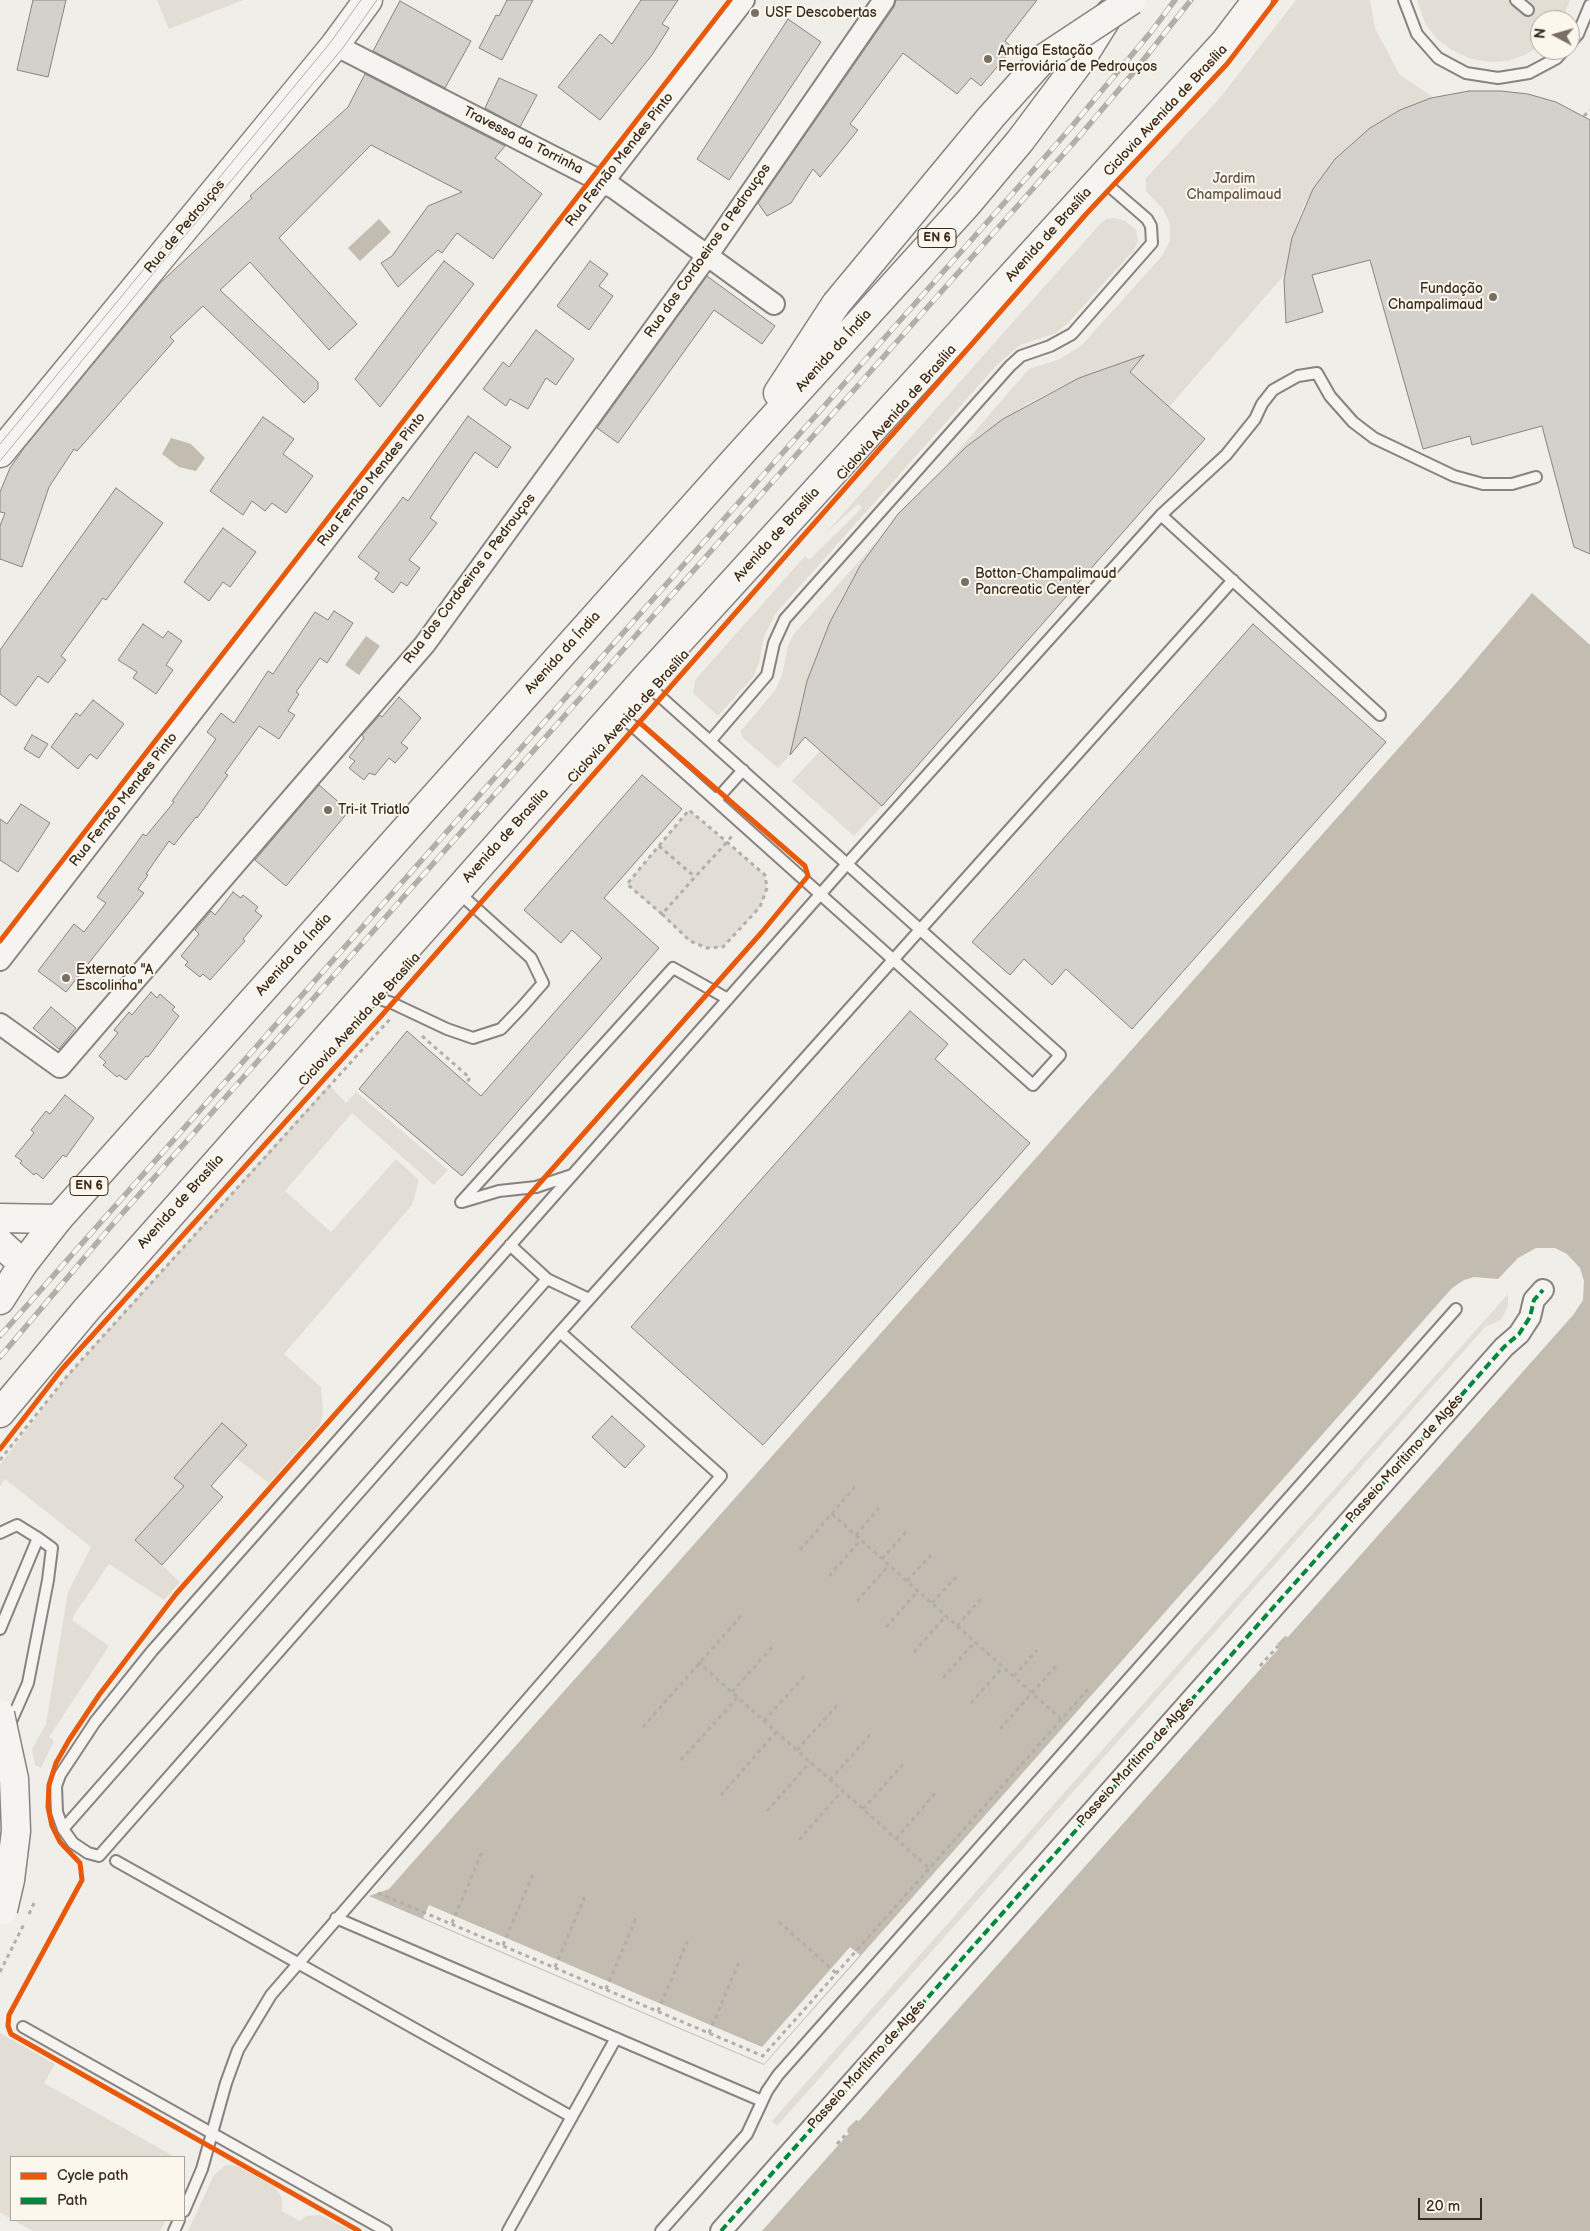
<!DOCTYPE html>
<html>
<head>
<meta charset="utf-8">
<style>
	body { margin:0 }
	#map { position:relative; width:1590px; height:2231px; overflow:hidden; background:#f0eee8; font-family:"Balsamiq Sans",sans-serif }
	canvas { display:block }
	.legend { position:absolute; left:10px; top:2156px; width:175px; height:65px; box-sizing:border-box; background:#fbf7ec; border:1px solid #aea59a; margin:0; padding:6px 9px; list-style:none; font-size:15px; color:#3b2a1e }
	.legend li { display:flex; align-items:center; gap:10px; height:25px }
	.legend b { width:25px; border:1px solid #aea59a }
	.north { position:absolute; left:1530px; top:10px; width:50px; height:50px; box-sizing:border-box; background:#fbf7ec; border:1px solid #aea59a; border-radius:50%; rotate:276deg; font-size:14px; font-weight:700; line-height:20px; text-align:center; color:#3b2a1e }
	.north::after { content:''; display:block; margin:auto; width:18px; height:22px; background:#7a6f65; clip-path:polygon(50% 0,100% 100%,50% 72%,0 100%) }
	.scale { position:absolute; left:1418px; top:2198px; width:64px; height:22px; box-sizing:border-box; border:2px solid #3b2a1e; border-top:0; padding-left:6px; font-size:15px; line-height:18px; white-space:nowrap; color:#3b2a1e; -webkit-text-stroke:4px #fbf7ec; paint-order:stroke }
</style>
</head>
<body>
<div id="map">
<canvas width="1590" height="2231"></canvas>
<ul class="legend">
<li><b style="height:6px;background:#e8590c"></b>Cycle path</li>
<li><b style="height:6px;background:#00873e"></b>Path</li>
</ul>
<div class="north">N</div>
<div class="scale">20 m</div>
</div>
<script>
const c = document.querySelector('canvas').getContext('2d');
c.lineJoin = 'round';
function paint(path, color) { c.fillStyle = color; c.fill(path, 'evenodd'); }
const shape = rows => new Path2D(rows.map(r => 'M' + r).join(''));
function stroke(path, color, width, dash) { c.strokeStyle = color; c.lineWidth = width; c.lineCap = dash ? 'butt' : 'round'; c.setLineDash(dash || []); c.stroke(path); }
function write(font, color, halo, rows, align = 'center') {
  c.font = font + ' "Balsamiq Sans",sans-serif'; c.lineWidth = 4; c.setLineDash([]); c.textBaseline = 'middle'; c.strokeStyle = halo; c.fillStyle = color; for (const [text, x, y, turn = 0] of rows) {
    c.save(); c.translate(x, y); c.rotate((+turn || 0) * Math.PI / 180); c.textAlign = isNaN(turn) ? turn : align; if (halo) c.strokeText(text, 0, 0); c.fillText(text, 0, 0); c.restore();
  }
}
const green = shape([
	[157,0,243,0,169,29],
	[1296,0,1370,0,1375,28,1399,74,1434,98,1385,118,1358,138,1335,159,1304,205,1292,238,1286,273,1169,407,1130,372,1143,356,1079,378,1027,404,983,433,943,468,1029,369,1060,359,1082,345,1162,256,1170,241,1170,224,1163,209,1146,191,1146,178,1219,99],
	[1417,0,1570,0,1562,20,1540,20,1540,46,1525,55,1507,61,1488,62,1469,58,1452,50,1437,39,1425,23],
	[1114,218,1125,221,1136,230,1138,241,1134,250,1068,323,1056,333,1020,345,996,366,776,613,764,636,759,663,753,677,718,716,693,693,695,680,805,556,809,560,862,508,858,504,825,534,1099,225,1106,219],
	[877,541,842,597,830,622,807,681,790,755,778,768,742,737,741,731,776,689,782,675,788,646,793,635],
	[820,751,882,806,854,836,792,781],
	[689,810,765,875,767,888,760,907,723,947,707,948,690,941,627,884],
	[329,1085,346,1103,356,1092,448,1170,434,1185,352,1113,285,1191,331,1232,396,1159,419,1180,412,1205,284,1354,321,1387,323,1414,320,1425,269,1483,236,1458,247,1445,222,1424,175,1478,184,1486,135,1540,180,1582,164,1600,109,1564,76,1612,72,1620,109,1646,49,1737,54,1741,41,1768,35,1765,32,1749,46,1724,68,1592,91,1547,5,1479,0,1486,0,1465,68,1375],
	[1508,1294,1508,1306,1501,1320,1486,1326,777,2126,772,2121],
	[0,2033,55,2064,44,2083,175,2157,11,2157,11,2219,0,2212],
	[226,2165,237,2166,275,2187,282,2198,282,2211,300,2221,306,2216,320,2215,352,2231,188,2231,214,2175],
	[13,2220,166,2220,160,2231,33,2231]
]);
const water = shape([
	[379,219,391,232,360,261,348,248],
	[171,438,191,444,205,458,196,471,179,467,162,454],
	[1532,593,1590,645,1590,2231,762,2231,850,2132,847,2129,856,2120,859,2121,1279,1648,1277,1644,1285,1636,1288,1637,1574,1314,1583,1300,1584,1281,1580,1268,1567,1254,1555,1248,1536,1248,1518,1258,1498,1279,1474,1277,1464,1280,1452,1288,764,2065,369,1896,389,1889,1458,681],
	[366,636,380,646,359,675,345,665]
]);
const pier = shape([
	[429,1905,762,2047,850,1947,860,1955,764,2064,423,1918]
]);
const building = shape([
	[33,0,66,0,48,77,17,70,33,0],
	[507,0,533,0,502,60,479,48,496,15,499,16,507,0],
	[641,0,678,0,662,24,669,28,652,55,600,120,558,87,600,34,612,44,641,0],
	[896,0,1037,0,1005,41,1013,48,981,86,971,78,957,94,903,53,850,124,858,130,820,177,813,169,791,203,767,216,758,203,894,7,896,0],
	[400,1,471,41,445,88,373,51,400,1],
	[788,19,821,42,729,180,697,159,788,19],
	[365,74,505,146,495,158,542,194,493,259,457,233,442,253,438,250,398,287,381,263,392,256,428,206,462,192,371,145,279,238,357,324,329,350,250,262,220,290,318,382,318,389,304,403,203,306,170,337,174,341,77,451,74,449,49,487,22,567,0,559,0,526,5,513,0,512,0,492,10,468,24,448,161,282,252,198,250,196,348,107,365,74],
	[499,78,537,95,520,127,485,108,499,78],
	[1469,91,1501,91,1528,94,1556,102,1590,120,1590,554,1574,547,1542,426,1472,445,1470,436,1423,449,1370,260,1312,275,1323,312,1286,323,1284,280,1292,238,1313,189,1335,159,1370,128,1400,110,1431,98,1469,91],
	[444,261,474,284,380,407,355,379,444,261],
	[590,261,608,274,599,286,613,296,589,330,557,306,590,261],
	[707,276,775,326,762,344,714,310,618,443,597,428,707,276],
	[536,330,574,359,556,385,546,378,528,409,510,399,506,406,483,389,503,362,509,367,536,330],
	[1144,355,1130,372,1205,439,882,806,805,737,790,755,807,681,830,622,860,566,898,514,966,447,1003,419,1079,378,1144,355],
	[468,416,511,447,497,468,475,452,430,518,437,523,409,560,420,568,407,586,401,582,393,593,375,579,379,573,358,557,403,497,408,501,468,416],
	[263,417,294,439,283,454,313,476,286,513,272,503,265,511,252,501,243,515,210,491,263,417],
	[116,488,163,523,106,600,103,598,61,656,66,660,48,683,38,676,16,706,0,694,0,650,116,488],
	[223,528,256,552,230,587,223,582,209,601,184,582,223,528],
	[334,611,353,623,327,663,320,658,296,692,299,694,288,711,295,715,279,739,259,726,225,773,228,775,197,818,196,817,174,845,169,841,146,874,148,875,138,889,144,893,66,992,38,971,74,924,84,932,106,903,97,897,143,834,146,836,174,802,172,801,216,739,207,732,221,713,234,723,268,671,273,674,315,612,328,620,334,611],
	[143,624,163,638,168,631,182,641,166,665,173,670,156,694,133,678,137,672,118,660,143,624],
	[1253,624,1386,742,1132,1029,1066,969,1052,985,1024,959,1010,975,972,942,1253,624],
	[399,697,421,718,401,743,408,748,395,763,389,758,375,775,369,773,364,780,349,768,355,761,349,757,364,738,362,735,380,715,382,717,399,697],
	[93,700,124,724,97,759,90,754,78,769,51,747,76,713,80,716,93,700],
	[32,735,48,744,39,758,24,749,32,735],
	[642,775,682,809,604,898,659,948,462,1176,359,1089,407,1031,481,1096,602,958,572,930,561,943,524,910,642,775],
	[319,785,349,811,286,886,255,860,319,785],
	[21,804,50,823,18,872,0,860,0,819,7,824,21,804],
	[233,892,241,898,243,895,258,907,255,911,262,916,243,939,245,941,210,980,203,974,200,977,185,965,188,962,181,956,199,934,195,930,211,911,215,915,233,892],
	[151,992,157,998,160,994,175,1007,172,1010,179,1016,148,1057,146,1056,126,1080,119,1075,117,1077,103,1065,106,1062,99,1056,118,1033,114,1030,129,1012,132,1015,151,992],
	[51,1007,76,1028,59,1049,33,1028,51,1007],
	[910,1011,948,1044,935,1059,1030,1143,763,1445,631,1327,910,1011],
	[65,1095,94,1118,66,1157,63,1155,43,1179,36,1173,34,1175,20,1163,22,1161,15,1156,34,1133,31,1130,46,1111,50,1114,65,1095],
	[612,1416,645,1446,625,1468,592,1437,612,1416],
	[222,1423,247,1445,211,1486,223,1497,162,1565,135,1540,184,1486,174,1478,222,1423]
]);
const path = shape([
	[1584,116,1590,110],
	[659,846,695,877],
	[662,914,690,941,707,948,723,947,760,907,767,888,765,875,727,842,689,810,627,884,662,914,695,877,727,842,732,836],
	[422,1036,470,1078,466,1083],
	[0,1460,68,1375,391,1018],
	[832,1514,1061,1719],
	[856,1535,879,1508],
	[800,1550,855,1487],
	[882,1559,906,1532],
	[829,1576,861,1540],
	[907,1581,931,1555],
	[857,1601,889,1565],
	[932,1603,956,1577],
	[957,1626,981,1599],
	[886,1627,918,1591],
	[914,1652,946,1616],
	[698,1662,929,1868],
	[1260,1666,1278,1646],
	[1014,1676,1037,1650],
	[943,1678,975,1642],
	[732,1692,774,1645],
	[971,1703,1003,1667],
	[764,1721,806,1674],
	[643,1727,741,1616],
	[1000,1729,1056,1666],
	[797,1750,839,1703],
	[681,1760,738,1697],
	[830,1780,872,1733],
	[721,1795,776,1732],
	[863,1809,905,1762],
	[767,1811,810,1762],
	[896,1839,937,1791],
	[799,1840,842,1791],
	[378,1893,763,2056,1090,1687],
	[29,1914,35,1901],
	[779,1922,836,1973],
	[452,1923,482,1852],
	[503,1945,533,1874],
	[555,1967,585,1896],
	[0,1972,24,1924],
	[606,1989,636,1918],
	[658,2011,688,1940],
	[709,2033,739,1962],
	[837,2144,849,2131]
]);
const lane = shape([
	[1404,0,1417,34,1438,58,1466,73,1498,78,1529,73,1557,58,1564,50],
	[1516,0,1528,10],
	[1570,43,1578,34,1590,5],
	[1161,515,1380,715],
	[1233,580,560,1332,99,1856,88,1853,73,1843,63,1829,57,1812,56,1786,60,1775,95,1722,152,1651,847,864,1161,515,1226,455,1255,419,1262,404,1273,390,1298,376,1317,373,1330,396,1353,422,1374,438,1454,476,1483,484,1512,484,1536,477],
	[617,712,1033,1085,1060,1055,644,682],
	[711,740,767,675,774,643,785,619,1010,366,1021,356,1050,346,1072,334,1152,243,1151,226,1147,219,1102,180],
	[716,800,743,770],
	[367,995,392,1003,447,1029,473,1038,501,1029,522,1007,543,983,531,958,458,892],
	[461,1202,673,968,728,999],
	[462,1202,499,1191,536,1187,572,1175],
	[510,1245,547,1279,589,1299],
	[0,1533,17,1525,38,1538,0,1629],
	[9,1726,28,1683,48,1580,52,1548,38,1538],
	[63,1829,547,1279],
	[116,1861,572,2117],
	[336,1918,762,2101],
	[23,2027,386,2231],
	[184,2211,202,2169,226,2083,238,2050,271,1995,721,1476,560,1332],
	[174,2231,179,2220],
	[508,2231,616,2038],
	[661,2231,747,2134,767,2091,778,2075,1456,1309]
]);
const street = shape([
	[335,45,614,188,774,304],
	[0,960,744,0],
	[0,1024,60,1067,425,644,707,256,884,0],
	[721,2231,1504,1347,1519,1334,1530,1317,1534,1300,1543,1290]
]);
const secondary = shape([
	[0,453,335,45,368,0],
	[0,1218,58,1219],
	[0,1243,23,1264]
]);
const primary = shape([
	[778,393,836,304],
	[0,1300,23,1264,58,1219,735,460,968,203,1020,141,1080,61,1110,13],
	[0,1413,87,1309,643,681,1225,42,1257,0]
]);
const tram = shape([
	[0,444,330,43,361,0],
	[0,461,161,264,342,49,377,0]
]);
const rail = shape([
	[0,1336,1068,131,1151,32,1175,0],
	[0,1357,113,1224,1077,139,1133,73,1191,0]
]);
const primaryBridge = shape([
	[836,304,991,117,1043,59,1132,0]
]);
const highwayBridge = shape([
	[0,1714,14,1779,16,1831,10,1880,3,1910]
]);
const quiet = shape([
	[721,2231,1504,1347,1519,1334,1530,1317,1534,1300,1543,1290]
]);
const cycleway = shape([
	[0,941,730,0],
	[0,1449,62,1369,382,1015,1087,213,1227,64,1276,0],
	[359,2231,11,2034,8,2026,9,2015,82,1880,80,1863,60,1842,52,1826,48,1807,49,1785,56,1763,69,1740,99,1695,176,1594,762,932,808,876,805,866,639,722]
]);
const markers = [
	[755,13,5,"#7a6f65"],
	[988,59,5,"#7a6f65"],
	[1493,297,5,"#7a6f65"],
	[965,582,5,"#7a6f65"],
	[328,810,5,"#7a6f65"],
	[66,978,5,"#7a6f65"]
];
const shields = [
	[937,238,38],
	[89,1186,38]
];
const shieldNames = [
	["EN 6",937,238],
	["EN 6",89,1186]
];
const poiNames = [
	["USF Descobertas",765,13],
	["Antiga Estação",998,51],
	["Ferroviária de Pedrouços",998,67],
	["Fundação",1483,289,"right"],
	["Champalimaud",1483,305,"right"],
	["Botton-Champalimaud",975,574],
	["Pancreatic Center",975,590],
	["Tri-it Triatlo",338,810],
	["Externato \"A",76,970],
	["Escolinha\"",76,986]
];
const streetNames = [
	["Ciclovia Avenida de Brasília",1166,111,-47],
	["Travessa da Torrinha",523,141,27],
	["Rua Fernão Mendes Pinto",620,160,-52],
	["Rua de Pedrouços",185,227,-50],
	["Avenida de Brasília",1049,235,-48],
	["Rua dos Cordoeiros a Pedrouços",708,251,-55],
	["Avenida da Índia",834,351,-48],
	["Ciclovia Avenida de Brasília",897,413,-49],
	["Rua Fernão Mendes Pinto",372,480,-52],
	["Avenida de Brasília",777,535,-48],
	["Rua dos Cordoeiros a Pedrouços",470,579,-53],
	["Avenida da Índia",563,653,-48],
	["Ciclovia Avenida de Brasília",629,717,-48],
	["Rua Fernão Mendes Pinto",124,800,-52],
	["Avenida de Brasília",506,836,-48],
	["Avenida da Índia",294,955,-48],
	["Ciclovia Avenida de Brasília",360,1020,-48],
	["Avenida de Brasília",181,1202,-48],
	["Passeio Marítimo de Algés",1405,1459,-48],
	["Passeio Marítimo de Algés",1136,1762,-48],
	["Passeio Marítimo de Algés",867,2065,-48]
];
const parkNames = [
	["Jardim",1234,179],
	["Champalimaud",1234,195]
];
paint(green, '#e3ded5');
paint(water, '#c2bcb1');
paint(pier, '#f0eee8');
paint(building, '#d4d1cc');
stroke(building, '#88837e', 1);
stroke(lane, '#88837e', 14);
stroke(street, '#88837e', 24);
stroke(secondary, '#88837e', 31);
stroke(primary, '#88837e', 31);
stroke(path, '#b2afab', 3, [4, 4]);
stroke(lane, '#f5f4f0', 10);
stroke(street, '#f5f4f0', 20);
stroke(secondary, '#f5f4f0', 28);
stroke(primary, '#f5f4f0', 28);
stroke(tram, '#b2afab', 1);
stroke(rail, '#b2afab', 5.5);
stroke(rail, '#fbf7ec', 4, [11]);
stroke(primaryBridge, '#88837e', 31, []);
stroke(highwayBridge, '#88837e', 31, []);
stroke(primaryBridge, '#f5f4f0', 28);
stroke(highwayBridge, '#f5f4f0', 28);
stroke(quiet, '#00873e', 4, [8, 4]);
stroke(cycleway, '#e8590c', 5);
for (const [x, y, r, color] of markers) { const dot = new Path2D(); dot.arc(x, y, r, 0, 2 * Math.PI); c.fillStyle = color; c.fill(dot); stroke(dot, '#fbf7ec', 2); }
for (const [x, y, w] of shields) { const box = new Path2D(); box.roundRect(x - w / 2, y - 9.5, w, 19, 4); c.fillStyle = '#fbf7ec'; c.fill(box); stroke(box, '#3b2a1e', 1); }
write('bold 12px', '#3b2a1e', null, shieldNames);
write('14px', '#3b2a1e', '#fbf7ec', poiNames, 'left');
write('14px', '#3b2a1e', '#fbf7ec', streetNames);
write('14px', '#625448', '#fbf7ec', parkNames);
</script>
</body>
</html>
